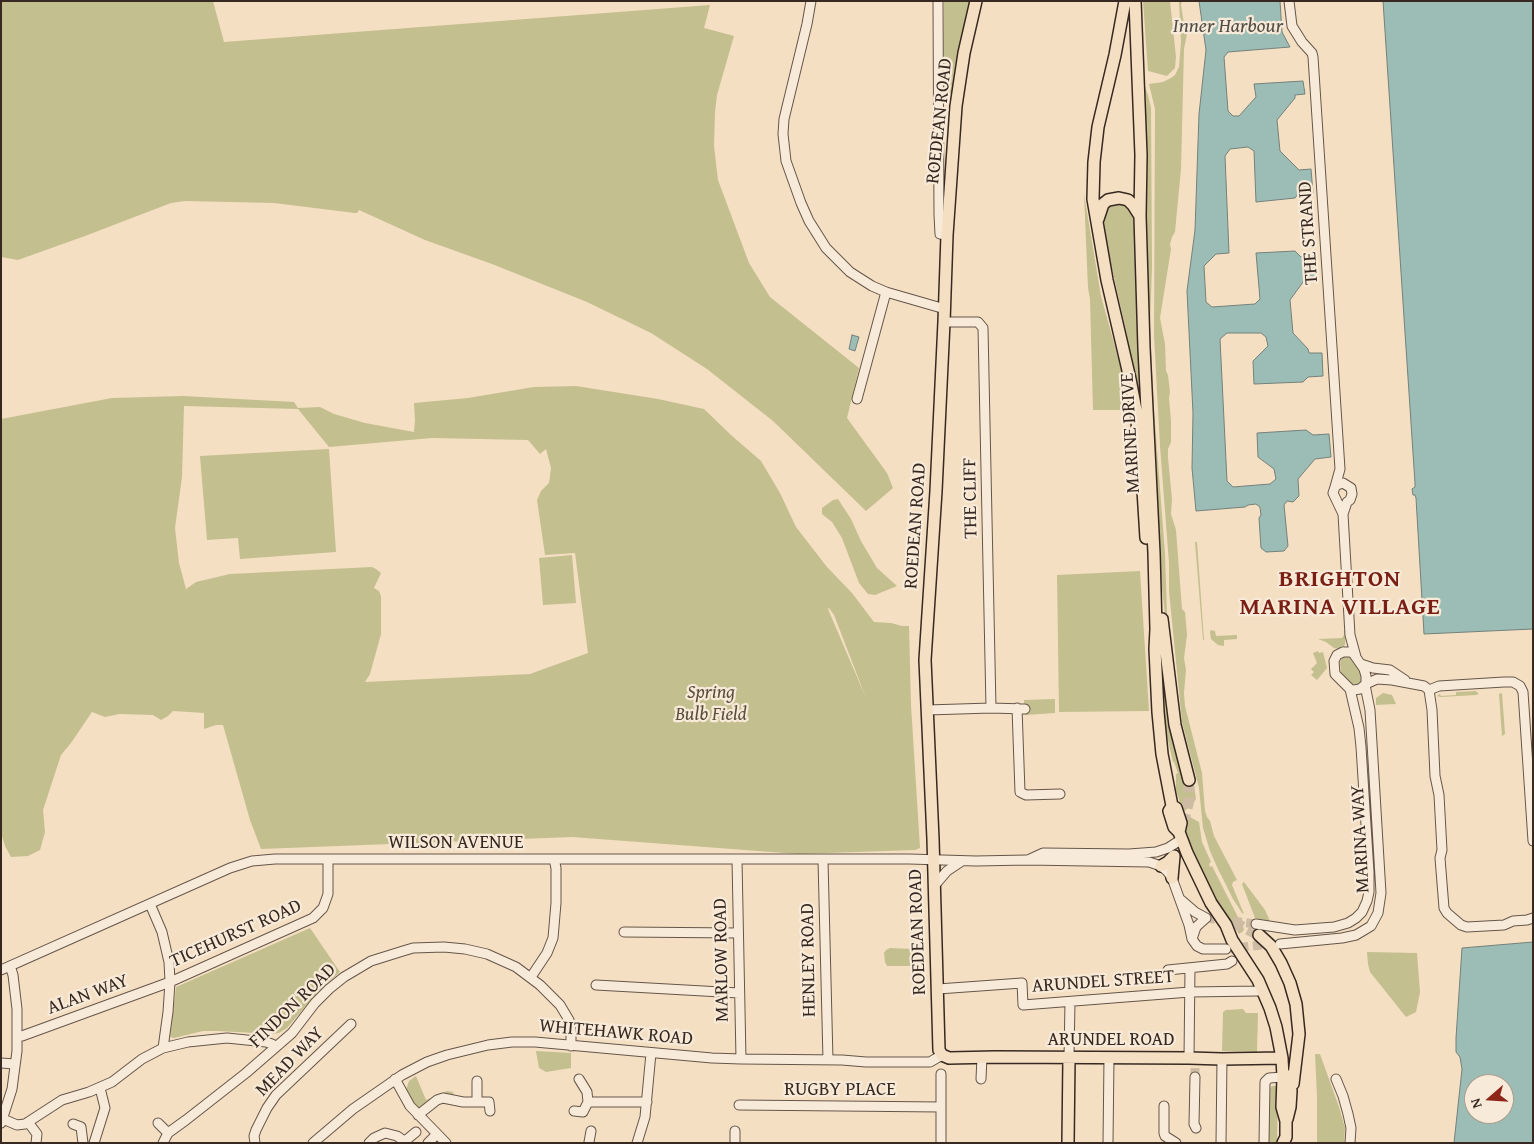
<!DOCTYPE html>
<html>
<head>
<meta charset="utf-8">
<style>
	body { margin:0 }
	#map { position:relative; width:1534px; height:1144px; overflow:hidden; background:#f4dfc3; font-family:"Gentium Book Plus",serif }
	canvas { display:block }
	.frame { position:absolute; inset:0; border:2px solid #372921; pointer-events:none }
	.north { position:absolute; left:1464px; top:1074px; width:50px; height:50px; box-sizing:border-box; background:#f8ead8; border:1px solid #ab9d8f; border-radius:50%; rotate:251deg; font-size:14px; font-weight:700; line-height:20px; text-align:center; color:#372921 }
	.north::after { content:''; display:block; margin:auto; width:18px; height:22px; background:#8f2418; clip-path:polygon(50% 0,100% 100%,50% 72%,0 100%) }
</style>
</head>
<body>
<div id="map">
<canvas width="1534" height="1144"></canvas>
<div class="frame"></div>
<div class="north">N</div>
</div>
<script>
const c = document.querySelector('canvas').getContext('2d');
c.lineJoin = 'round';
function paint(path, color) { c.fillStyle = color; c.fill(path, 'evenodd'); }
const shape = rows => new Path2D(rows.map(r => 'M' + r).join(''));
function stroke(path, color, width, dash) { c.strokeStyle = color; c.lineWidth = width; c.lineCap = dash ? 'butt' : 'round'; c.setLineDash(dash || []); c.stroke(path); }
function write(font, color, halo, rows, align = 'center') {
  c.font = font + ' "Gentium Book Plus",serif'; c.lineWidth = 4.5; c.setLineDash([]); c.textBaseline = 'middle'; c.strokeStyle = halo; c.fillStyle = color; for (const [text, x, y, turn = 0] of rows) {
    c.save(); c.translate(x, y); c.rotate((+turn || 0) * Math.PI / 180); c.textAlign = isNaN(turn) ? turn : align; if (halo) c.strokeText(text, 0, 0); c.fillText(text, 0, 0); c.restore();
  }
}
const green = shape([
	[1,1,213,1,224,42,710,5,704,28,734,36,717,95,715,112,714,146,718,180,749,263,770,297,859,368,847,418,887,473,893,488,866,511,773,421,707,369,651,333,587,302,492,264,425,240,359,210,357,213,355,213,274,203,185,201,171,203,85,236,18,260,1,257],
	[944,1,972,1,954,89,949,95,945,94,943,87],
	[1143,1,1170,1,1176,57,1175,68,1167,76,1148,71],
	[1179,1,1182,1,1181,5,1184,24,1187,34,1184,49,1181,169,1175,232,1172,237,1170,244,1171,249,1160,318,1165,344,1166,371,1168,375,1170,392,1169,398,1171,421,1171,442,1168,449,1168,458,1172,499,1171,514,1176,530,1182,609,1185,612,1187,635,1184,658,1186,670,1184,693,1185,706,1202,773,1205,811,1207,817,1210,821,1214,836,1237,880,1233,882,1232,885,1244,914,1242,913,1233,899,1217,867,1210,851,1203,828,1199,788,1182,722,1169,591,1169,563,1160,446,1154,336,1155,109,1149,84,1163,82,1171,78,1175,75,1179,67,1181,42],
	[1144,84,1148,95,1151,108,1152,267,1150,326,1154,410,1165,554,1167,614,1165,614,1161,580,1150,411,1142,85],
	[1084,194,1101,296,1125,383,1129,410,1093,410,1090,299,1088,288],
	[1127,203,1134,214,1139,347,1142,403,1139,403,1125,326,1109,255,1103,215,1109,205],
	[576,386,658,399,704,409,731,435,761,461,780,493,796,527,827,567,852,593,874,622,891,623,902,626,909,626,911,705,920,848,915,850,798,854,572,837,261,849,250,820,223,725,216,725,204,729,204,713,173,711,168,716,161,720,153,715,119,714,105,717,92,712,71,743,61,755,43,810,45,832,40,850,28,856,11,857,5,846,1,833,1,419,112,398,183,396,294,402,298,408,320,407,334,414,365,423,414,432,415,420,414,403,468,398,534,387],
	[184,406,298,409,329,447,432,438,528,440,540,454,546,449,551,468,549,483,541,491,537,500,545,555,575,553,588,653,530,674,365,682,370,674,381,634,381,596,379,591,374,588,381,573,376,569,372,567,230,574,196,582,186,589,179,563,175,528,182,477],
	[829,608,834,615,866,698,828,609],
	[329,449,336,552,240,559,238,538,207,540,200,456],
	[838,499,851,519,861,541,877,568,897,586,875,595,868,594,859,583,842,538,832,522,822,514,822,508,833,500],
	[1195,542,1197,542,1204,640,1203,640],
	[572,555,576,603,543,605,539,558],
	[1140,571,1149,711,1059,712,1057,575],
	[1211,630,1215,631,1216,636,1237,635,1237,639,1224,640,1224,646,1218,645,1211,639,1210,632],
	[1346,630,1345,645,1339,649,1334,648,1326,642,1318,639,1342,638,1344,635,1344,631],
	[1159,634,1183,781,1193,779,1196,799,1191,806,1183,812,1176,790,1176,774,1178,773,1174,762,1173,762,1166,732],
	[1318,651,1319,653,1323,652,1327,668,1317,680,1311,675,1314,672,1311,669,1317,663,1313,653],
	[1347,656,1352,657,1363,675,1362,682,1359,684,1352,684,1341,673,1340,663,1342,658],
	[1476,691,1479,694,1476,695,1441,697,1437,696,1440,694,1441,696,1456,695,1456,692],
	[1383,693,1392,695,1396,704,1376,705,1376,698],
	[1502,693,1505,734,1502,736,1499,694],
	[1055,699,1055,713,1025,715,1024,700],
	[1190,817,1199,822,1202,842,1211,862,1209,864,1210,867,1212,866,1243,927,1244,930,1242,932,1239,934,1216,899,1201,870,1190,844,1182,821,1184,818],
	[1244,882,1265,910,1270,921,1255,918,1242,884],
	[310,928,340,972,315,995,287,1028,279,1033,273,1034,218,1031,203,1031,174,1038,170,1037,176,987],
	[890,948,912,949,916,954,916,962,910,966,887,966,885,962,884,953,886,950],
	[1367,952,1417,953,1420,992,1416,1012,1406,1017,1370,972,1368,964],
	[1243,1009,1246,1013,1258,1013,1257,1052,1222,1051,1223,1012,1226,1010],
	[536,1051,571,1053,571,1068,546,1072,539,1068],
	[1315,1054,1320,1054,1339,1107,1345,1128,1344,1143,1317,1143,1317,1096],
	[416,1076,426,1100,447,1091,453,1092,454,1097,417,1109,405,1093,409,1081],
	[1272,1086,1278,1086,1277,1143,1268,1143,1269,1089]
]);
const water = shape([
	[1199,1,1280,1,1282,32,1290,47,1228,52,1224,57,1228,111,1233,116,1239,116,1256,97,1254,84,1303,81,1305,94,1295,95,1295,98,1277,120,1280,151,1299,170,1311,169,1313,193,1298,194,1295,198,1256,202,1254,151,1248,147,1230,149,1225,156,1229,253,1216,254,1204,266,1206,302,1212,307,1255,304,1260,299,1256,253,1295,251,1301,257,1316,255,1317,278,1306,278,1290,300,1293,333,1308,349,1309,353,1322,353,1323,376,1308,377,1303,382,1254,384,1253,361,1268,346,1266,337,1261,333,1227,333,1220,339,1227,481,1233,487,1270,484,1276,479,1274,469,1258,457,1257,433,1306,430,1313,435,1329,434,1331,457,1315,459,1298,479,1299,496,1293,502,1287,501,1284,505,1288,546,1284,551,1266,552,1261,548,1259,518,1261,515,1260,507,1256,504,1248,505,1245,507,1196,511,1192,468,1193,413,1187,291,1195,230,1199,114,1206,50,1199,1],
	[1383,1,1533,1,1533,629,1424,634,1416,498,1415,495,1413,495,1412,489,1415,487,1415,483,1383,1],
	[852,335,859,337,855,351,849,349,852,335],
	[1533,942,1533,1143,1454,1143,1462,1069,1460,1057,1456,1052,1456,1038,1462,948,1533,942],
	[1474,1084,1504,1084,1504,1114,1474,1114,1474,1084]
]);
const minorTunnel = shape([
	[1206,918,1256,924],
	[1226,949,1272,944],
	[1195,1077,1195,1067]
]);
const majorTunnel = shape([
	[1174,856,1181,833,1189,800,1189,780],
	[1233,922,1259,935]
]);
const minor = shape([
	[811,1,807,24,784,119,783,134,786,161,801,203,809,221,826,248,850,272,872,286,886,292,945,309],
	[938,1,939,215,940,234,947,235],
	[1289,1,1292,26,1302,42,1312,53,1313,57,1340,469,1335,487],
	[944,322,978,322,983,328,991,708],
	[857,399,886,292],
	[1343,514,1347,502,1350,500,1352,494,1351,488,1343,483,1337,485,1335,487,1333,493,1343,514,1350,635,1356,657],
	[1343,652,1349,652,1353,653,1364,669,1366,676,1366,684,1360,689,1354,690,1350,689,1335,674,1334,661,1337,655,1343,652],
	[1361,664,1373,668,1390,670,1405,680],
	[1366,684,1377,679,1392,680,1424,686,1429,690],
	[1429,690,1432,710,1435,776,1439,795,1442,850,1440,858,1444,908,1447,913,1461,925,1467,927,1504,925,1513,921,1527,920,1533,918],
	[1429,690,1439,686,1504,682,1513,682,1520,686,1523,692,1533,841],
	[1017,708,1020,792,1026,795,1060,794],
	[927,710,991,708,1025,709],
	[1030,859,1043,853,1129,854,1156,852,1168,848,1182,839],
	[737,860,741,1059],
	[823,860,828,1060],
	[935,885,947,871,962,861],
	[1181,900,1195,912,1206,918,1196,927,1193,936],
	[150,904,162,932,169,962,170,982,168,1012,163,1048],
	[1256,924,1295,930,1334,927,1348,923,1356,918,1362,912,1367,901,1369,892,1369,872,1361,747,1359,728,1350,689],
	[624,932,738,933],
	[1280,944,1342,938,1356,935,1371,926,1378,913,1381,893,1370,710,1365,685],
	[1,970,230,868,252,861,275,859,909,859,976,861,1027,860,1149,862,1161,866,1167,871,1172,878,1189,925,1192,939,1197,946,1203,949,1226,949],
	[1168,970,1227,964,1232,961],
	[531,977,547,953,553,938,556,903,556,868,554,859],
	[596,985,739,993],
	[938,989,1022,983,1023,1005,1190,992,1258,991,1262,990],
	[18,1036,22,1036,170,982,313,918,323,908,328,894,328,859],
	[1069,1057,1070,1002],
	[1189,1058,1190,968],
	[1,1063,15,1064],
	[1195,1077,1194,1124,1196,1128],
	[395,1079,410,1106,446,1143],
	[579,1079,587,1092,588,1102],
	[981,1079,982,1057],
	[1336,1079,1343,1096,1348,1114,1351,1128,1350,1143],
	[477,1081,477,1102],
	[739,1105,941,1107],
	[1164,1106,1164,1133,1165,1136,1176,1143],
	[574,1111,583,1112,588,1102,647,1102],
	[418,1115,437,1100,443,1098,463,1102,489,1102,490,1111],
	[3,1119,17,1125,25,1124,62,1100,89,1092,112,1082,142,1059,163,1048,188,1042,227,1038,266,1042,272,1044,274,1048],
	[28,1122,37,1134,36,1143],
	[1,1123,12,1089,17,1051,17,1009,13,975,10,966],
	[158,1123,168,1133],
	[73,1124,81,1127,83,1143],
	[735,1131,735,1143],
	[405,1141,416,1132],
	[589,1142,591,1131],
	[94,1143,105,1108,100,1088],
	[163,1143,168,1133,186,1120,246,1073,292,1033,315,1003,329,989,344,977,371,961,403,951,413,948,444,947,465,949,487,954,516,967,540,985,560,1005,569,1020,571,1030,571,1046],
	[255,1143,254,1136,256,1130,267,1108,276,1095,351,1024],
	[313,1143,353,1109,402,1075,427,1062,447,1055,488,1045,512,1042,535,1042,712,1058,741,1059,842,1060,866,1062,930,1062,942,1055],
	[369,1143,374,1138,385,1133,397,1136,407,1143],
	[428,1143,437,1134],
	[637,1143,645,1117,651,1053],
	[941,1143,941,1074],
	[1108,1143,1109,1058],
	[1221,1143,1222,1059],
	[1264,1143,1265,1082,1269,1078,1283,1077]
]);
const major = shape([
	[976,1,964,53,956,106,947,235,944,322,936,491,925,660,933,839,939,1050,942,1055,949,1058,995,1057,1189,1058,1222,1059,1282,1058],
	[1125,1,1115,55,1098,127,1094,162,1093,199,1107,280,1130,379,1136,410,1143,490,1146,538],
	[1135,1,1141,155,1140,216,1144,348,1154,553,1156,629,1155,649,1158,712,1162,754,1172,806,1169,811,1174,827,1179,832,1187,853,1211,903,1226,925,1232,940,1258,980,1270,1008,1276,1027,1282,1058,1283,1077,1282,1107,1286,1121,1286,1137,1283,1143],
	[1098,219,1103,204,1108,200,1119,198,1128,200,1133,205,1140,216],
	[1162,619,1175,725,1189,780],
	[1172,806,1176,808,1181,823,1179,832],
	[1161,866,1168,862,1174,856],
	[1172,878,1174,856],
	[1259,935,1271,946,1281,963,1290,983,1296,1004,1299,1034,1293,1084],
	[1287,1119,1290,1107,1291,1091,1289,1076],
	[1068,1143,1069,1057]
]);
const streetNames = [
	["ROEDEAN ROAD",940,121,-84],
	["THE STRAND",1309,233,-94],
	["MARINE DRIVE",1131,433,-93],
	["THE CLIFF",971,498,-91],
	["ROEDEAN ROAD",916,526,-86],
	["MARINA WAY",1361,839,-93],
	["WILSON AVENUE",456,843],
	["ROEDEAN ROAD",918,932,-92],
	["TICEHURST ROAD",236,934,-24],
	["MARLOW ROAD",722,960,-91],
	["HENLEY ROAD",809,960,-91],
	["ARUNDEL STREET",1103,982,-4],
	["ALAN WAY",88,995,-20],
	["FINDON ROAD",293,1006,-44],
	["WHITEHAWK ROAD",616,1033,5],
	["ARUNDEL ROAD",1111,1040],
	["MEAD WAY",290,1062,-46],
	["RUGBY PLACE",840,1090]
];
const parkNames = [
	["Spring",711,693],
	["Bulb Field",711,715]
];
const waterNames = [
	["Inner Harbour",1228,27]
];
const districtNames = [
	["BRIGHTON",1340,580],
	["MARINA VILLAGE",1340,608]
];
paint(green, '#c4bf8e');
paint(water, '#9cbcb6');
stroke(water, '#74817a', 1);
stroke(minorTunnel, '#cebba3', 9, [9, 4.5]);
stroke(majorTunnel, '#cebba3', 11, [11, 5.5]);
stroke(minor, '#66564a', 11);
stroke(major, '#372921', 14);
stroke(minor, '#f8ead8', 9);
stroke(major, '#f4dfc3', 11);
write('19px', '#372921', '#f8ead8', streetNames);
write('italic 19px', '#5a4e3c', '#f8ead8', parkNames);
write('italic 20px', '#504e46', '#f8ead8', waterNames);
c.letterSpacing = '1px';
write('bold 24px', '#7a1f14', '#f8ead8', districtNames);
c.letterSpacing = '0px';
</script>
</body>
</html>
